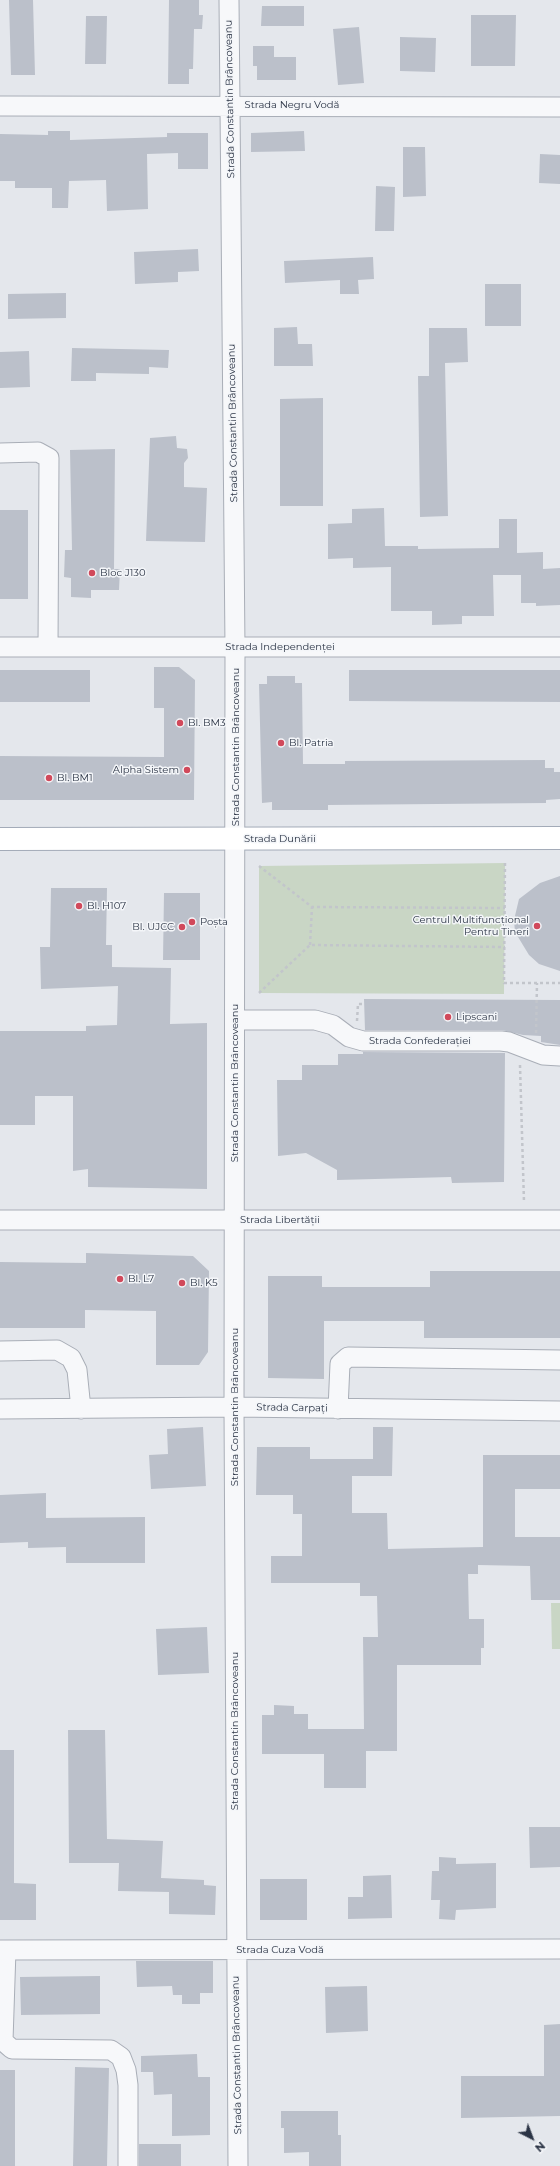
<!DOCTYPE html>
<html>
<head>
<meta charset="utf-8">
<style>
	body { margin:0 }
	#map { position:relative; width:560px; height:2166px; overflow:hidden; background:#e4e7ec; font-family:Montserrat,sans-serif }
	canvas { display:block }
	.north { position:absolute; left:512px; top:2118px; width:40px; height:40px; -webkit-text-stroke:3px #f4f6f9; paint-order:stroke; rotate:138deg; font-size:11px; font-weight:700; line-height:16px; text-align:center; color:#2b3445 }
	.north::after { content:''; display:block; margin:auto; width:14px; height:18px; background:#2b3445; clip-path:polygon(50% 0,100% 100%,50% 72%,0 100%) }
</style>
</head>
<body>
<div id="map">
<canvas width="560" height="2166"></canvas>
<div class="north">N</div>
</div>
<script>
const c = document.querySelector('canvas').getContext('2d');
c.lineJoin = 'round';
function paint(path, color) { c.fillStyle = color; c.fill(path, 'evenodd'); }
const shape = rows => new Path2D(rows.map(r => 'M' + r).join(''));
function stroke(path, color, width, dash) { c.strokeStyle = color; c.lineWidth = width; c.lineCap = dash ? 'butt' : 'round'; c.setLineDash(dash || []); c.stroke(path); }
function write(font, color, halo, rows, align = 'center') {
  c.font = font + ' Montserrat,sans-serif'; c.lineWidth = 3; c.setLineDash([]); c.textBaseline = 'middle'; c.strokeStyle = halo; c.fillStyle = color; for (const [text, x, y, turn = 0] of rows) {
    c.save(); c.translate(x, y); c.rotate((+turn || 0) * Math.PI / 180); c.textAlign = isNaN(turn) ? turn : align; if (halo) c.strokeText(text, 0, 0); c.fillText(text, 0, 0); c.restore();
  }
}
const green = shape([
	[505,863,504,994,259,993,259,866],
	[551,1603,560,1603,560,1649,552,1649]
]);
const building = shape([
	[9,0,33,0,35,75,11,75],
	[169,0,199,0,199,15,203,15,202,29,194,29,193,69,189,69,189,84,168,84],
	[262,6,304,6,304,26,261,26],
	[471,15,516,15,515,66,471,66],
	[86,16,107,16,106,64,85,64],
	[359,27,364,83,338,85,333,29],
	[400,37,436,38,435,72,400,71],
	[253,46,274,46,274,57,296,57,296,80,257,80,257,66,253,66],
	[48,131,70,131,70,140,167,137,167,133,208,133,208,169,178,169,178,153,147,154,148,209,107,211,106,180,69,181,68,208,52,208,52,188,15,188,15,181,0,181,0,134,48,135],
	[304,131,305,151,251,152,251,133],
	[403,147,425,147,426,196,403,197],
	[540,154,560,155,560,184,539,183],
	[376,186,395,187,394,231,375,231],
	[198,249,199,271,178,272,178,282,135,284,134,252],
	[373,257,374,279,358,280,359,294,340,294,340,280,285,283,284,261],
	[485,284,521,284,521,326,485,326],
	[66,293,66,318,8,319,8,294],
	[297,327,298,344,312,344,313,366,274,366,274,328],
	[429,328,467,328,468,362,445,363,448,516,420,517,418,376,429,376],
	[72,348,169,350,168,368,149,367,149,374,96,373,96,381,71,381],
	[29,351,30,387,0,388,0,352],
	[323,398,323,506,280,506,280,399],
	[176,436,177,448,187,449,188,458,184,463,184,487,207,488,205,542,146,541,150,438],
	[115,449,114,569,120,569,119,590,91,590,91,598,71,597,71,578,64,577,65,550,72,550,70,450],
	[384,508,385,546,418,546,418,549,499,548,499,519,517,519,517,553,543,552,543,569,560,568,560,605,536,606,536,603,521,603,521,575,493,575,494,616,462,616,462,624,432,625,432,611,391,611,391,567,353,568,353,558,328,559,328,524,352,523,352,509],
	[0,510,28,510,28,599,0,599],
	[154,667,179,667,195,680,194,800,0,800,0,756,164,757,164,708,154,708],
	[0,670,90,670,90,702,0,702],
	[349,670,560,670,560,702,349,701],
	[267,676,295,676,295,683,302,683,303,764,345,764,345,761,545,760,545,768,554,768,554,772,560,772,560,799,546,800,546,803,328,805,328,810,272,810,272,802,262,803,259,684,267,684],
	[560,876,560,971,539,964,529,955,515,932,514,920,519,899,540,883],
	[51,888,107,888,106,945,112,945,112,967,171,968,170,1024,207,1023,207,1189,88,1187,88,1169,73,1171,73,1096,35,1096,35,1125,0,1125,0,1031,86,1031,86,1026,117,1025,118,986,41,989,40,947,50,947],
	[164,893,200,893,200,960,163,960],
	[364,999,560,1000,560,1045,541,1042,541,1036,523,1035,502,1030,365,1030],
	[363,1052,505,1053,504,1182,452,1183,451,1177,337,1180,337,1170,306,1153,278,1156,277,1080,302,1080,302,1065,338,1065,338,1054,363,1054],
	[86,1253,193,1256,209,1271,208,1352,199,1365,156,1365,156,1311,85,1310,85,1328,0,1328,0,1262,86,1263],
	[430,1271,560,1271,560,1338,424,1338,424,1321,324,1321,324,1379,268,1378,268,1276,322,1276,322,1287,430,1287],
	[203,1427,206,1486,151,1489,149,1455,168,1454,167,1429],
	[373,1427,393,1427,392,1476,352,1476,352,1513,387,1513,388,1549,483,1547,483,1455,560,1455,560,1489,515,1489,515,1537,560,1537,560,1600,531,1600,530,1566,478,1565,478,1574,468,1574,469,1619,484,1619,484,1648,481,1648,481,1665,397,1665,397,1751,366,1751,366,1788,324,1788,324,1754,262,1754,262,1715,274,1715,274,1705,294,1706,294,1714,308,1714,308,1729,364,1729,363,1637,378,1637,377,1596,360,1596,360,1583,271,1583,271,1556,302,1556,302,1514,293,1514,293,1495,256,1495,257,1447,310,1447,310,1459,373,1459],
	[46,1493,46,1518,145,1517,145,1563,66,1563,66,1547,28,1548,28,1542,0,1543,0,1495],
	[207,1627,209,1673,158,1675,156,1629],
	[68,1730,105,1730,107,1839,163,1841,161,1878,204,1880,204,1885,216,1886,215,1915,169,1914,169,1892,118,1891,119,1863,69,1863],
	[0,1750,14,1750,14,1883,36,1884,36,1920,0,1920],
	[529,1827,560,1827,560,1867,530,1868],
	[439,1857,456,1858,456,1864,496,1863,496,1908,456,1910,455,1920,439,1919,440,1900,431,1900,432,1871,439,1871],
	[391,1875,392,1918,348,1919,348,1897,363,1897,363,1876],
	[260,1879,307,1879,307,1920,260,1920],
	[136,1961,213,1961,213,1993,200,1993,200,2004,182,2004,182,1995,173,1995,172,1986,137,1987],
	[100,1976,100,2014,21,2015,20,1977],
	[367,1986,368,2031,326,2033,325,1987],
	[560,2024,560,2116,461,2118,461,2076,544,2076,544,2025],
	[197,2054,198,2077,210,2077,210,2135,172,2136,172,2094,154,2095,153,2072,141,2072,141,2056],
	[75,2067,109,2068,107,2166,73,2166],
	[0,2070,15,2070,15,2166,0,2166],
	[281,2111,338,2111,338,2135,341,2135,341,2166,309,2166,309,2152,284,2153,284,2128,281,2128],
	[139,2144,181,2144,181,2166,139,2166]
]);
const path = shape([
	[505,863,504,983,560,983],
	[259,866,312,907,505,908],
	[310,945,312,907],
	[259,993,310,945,505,947],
	[357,1021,358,1004,364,1004],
	[536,1033,537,983],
	[520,1065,524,1202]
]);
const minor = shape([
	[229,0,235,647,234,1407,238,2166],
	[0,106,560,107],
	[0,453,38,452,49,458,48,647],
	[0,647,560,647],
	[236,1020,315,1020,333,1025,349,1037,363,1041,501,1041,509,1042,543,1055,560,1056],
	[0,1220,560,1220],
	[0,1351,57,1350,71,1358,77,1370,81,1409],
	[0,1409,234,1407,560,1411],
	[338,1409,340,1364,348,1357,560,1360],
	[0,1950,560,1949],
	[6,1950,3,2041,12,2049,111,2050,121,2057,126,2070,128,2085,128,2166]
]);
const major = shape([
	[0,839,560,838]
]);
const markers = [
	[92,573,4,"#d1495b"],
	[180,723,4,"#d1495b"],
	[281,743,4,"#d1495b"],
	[187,770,4,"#d1495b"],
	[49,778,4,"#d1495b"],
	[79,906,4,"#d1495b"],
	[192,922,4,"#d1495b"],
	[537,926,4,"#d1495b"],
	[182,927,4,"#d1495b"],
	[448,1017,4,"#d1495b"],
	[120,1279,4,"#d1495b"],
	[182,1283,4,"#d1495b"]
];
const streetNames = [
	["Strada Constantin Brâncoveanu",230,99,-91],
	["Strada Negru Vodă",292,105],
	["Strada Constantin Brâncoveanu",233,423,-91],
	["Strada Independenței",280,647],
	["Strada Constantin Brâncoveanu",236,747,-90],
	["Strada Dunării",280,839],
	["Strada Confederației",420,1041],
	["Strada Constantin Brâncoveanu",235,1083,-90],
	["Strada Libertății",280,1220],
	["Strada Constantin Brâncoveanu",235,1407,-90],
	["Strada Carpați",292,1408,1],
	["Strada Constantin Brâncoveanu",235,1731,-90],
	["Strada Cuza Vodă",280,1950],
	["Strada Constantin Brâncoveanu",237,2055,-91]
];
const poiNames = [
	["Bloc J130",100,573],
	["Bl. BM3",188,723],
	["Bl. Patria",289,743],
	["Alpha Sistem",179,770,"right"],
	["Bl. BM1",57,778],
	["Bl. H107",87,906],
	["Centrul Multifuncțional",529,920,"right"],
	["Pentru Tineri",529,932,"right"],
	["Poșta",200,922],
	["Bl. UJCC",174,927,"right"],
	["Lipscani",456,1017],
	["Bl. L7",128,1279],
	["Bl. K5",190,1283]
];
paint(green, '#c9d6c5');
paint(building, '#bbc0ca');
stroke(minor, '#a9aeb7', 21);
stroke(major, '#a3abb8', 24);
stroke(path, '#c2c5cb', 2.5, [3, 3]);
stroke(minor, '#f7f8fa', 19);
stroke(major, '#fff', 22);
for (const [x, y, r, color] of markers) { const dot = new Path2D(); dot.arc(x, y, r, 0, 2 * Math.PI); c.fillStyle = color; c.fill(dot); stroke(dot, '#f4f6f9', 1.5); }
write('10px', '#2b3445', '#f4f6f9', streetNames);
write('10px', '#2b3445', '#f4f6f9', poiNames, 'left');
</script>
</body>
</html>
